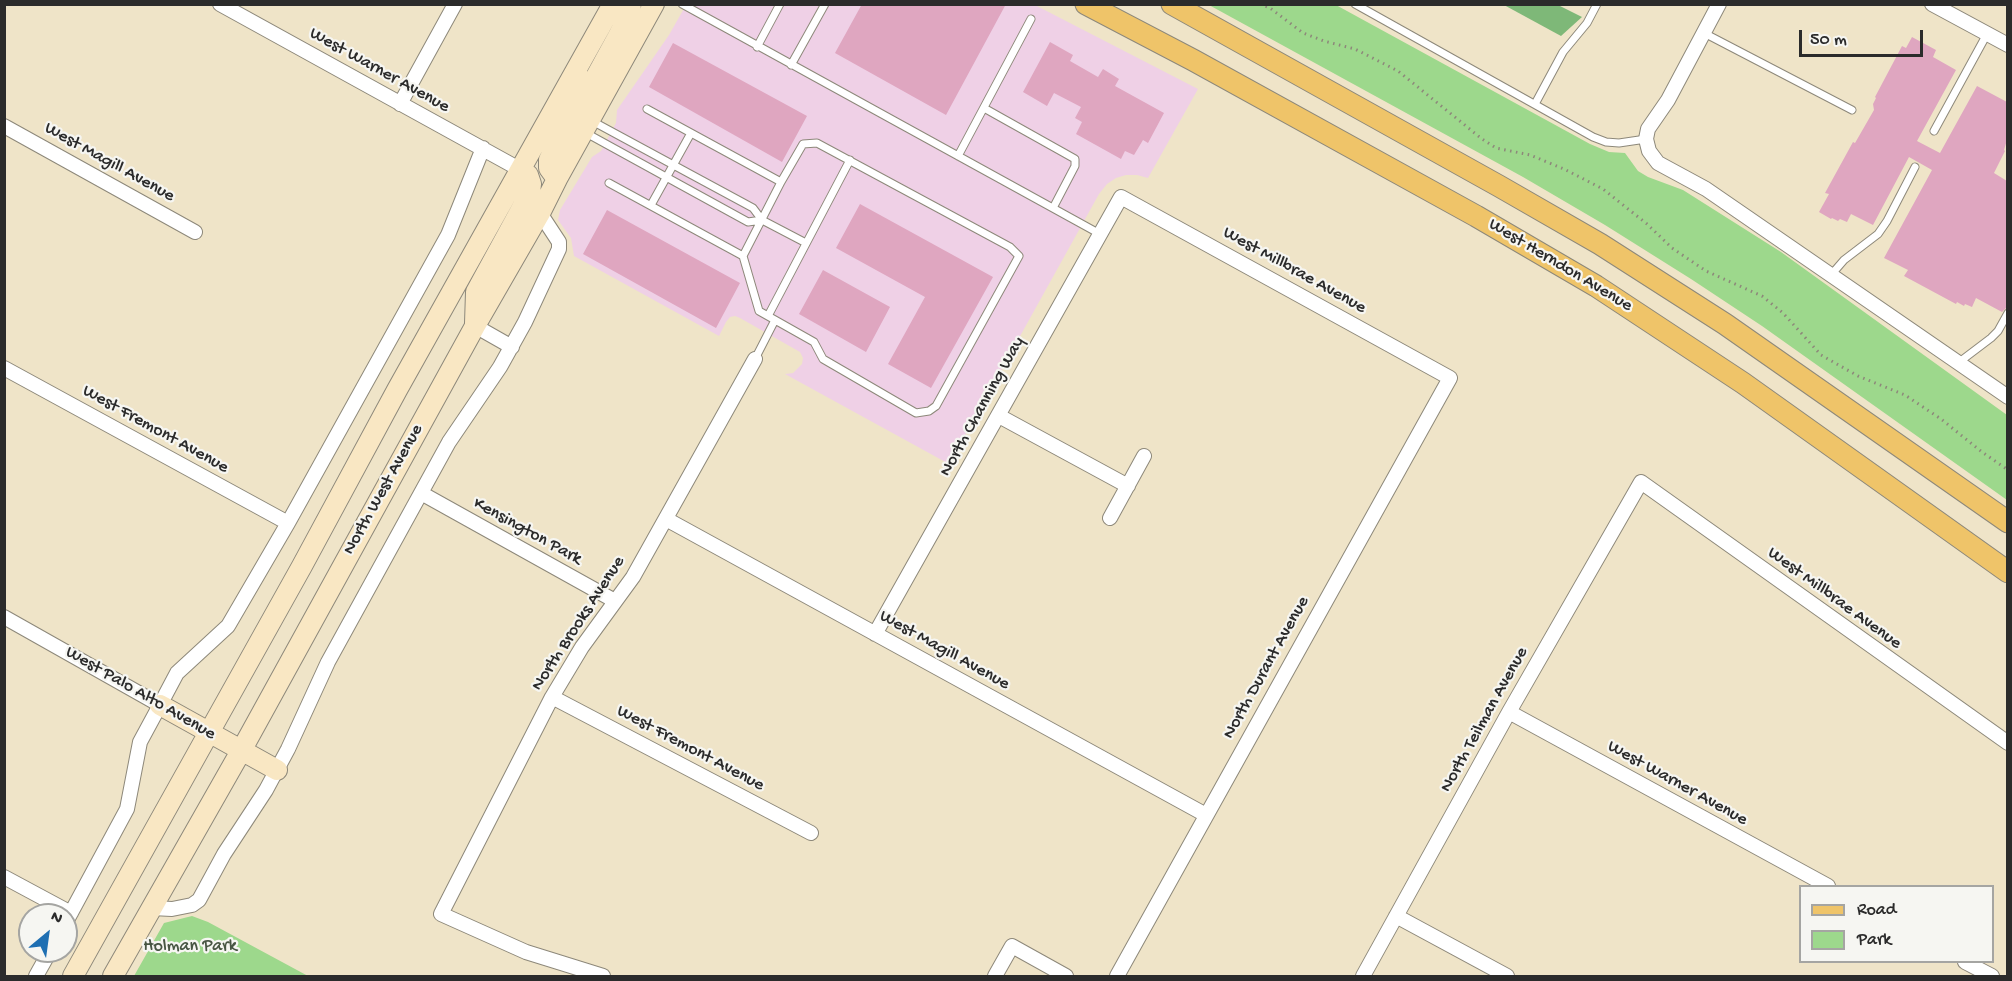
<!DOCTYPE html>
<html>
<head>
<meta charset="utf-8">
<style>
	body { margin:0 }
	#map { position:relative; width:2012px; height:981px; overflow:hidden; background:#efe4c8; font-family:"Gochi Hand",sans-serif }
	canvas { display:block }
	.frame { position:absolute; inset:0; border:6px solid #2b2b2b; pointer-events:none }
	.legend { position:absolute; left:1799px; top:885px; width:195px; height:78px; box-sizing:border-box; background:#f6f6f2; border:2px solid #a5a5a2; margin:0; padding:8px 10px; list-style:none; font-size:18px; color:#2b2b2b }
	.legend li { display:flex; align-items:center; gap:12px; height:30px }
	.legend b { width:30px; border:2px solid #a5a5a2 }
	.north { position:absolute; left:18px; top:903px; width:60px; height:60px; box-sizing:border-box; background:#f6f6f2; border:2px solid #a5a5a2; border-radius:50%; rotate:29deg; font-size:16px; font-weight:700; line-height:24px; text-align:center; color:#2b2b2b }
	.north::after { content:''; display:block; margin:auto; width:21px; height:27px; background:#1f6fb2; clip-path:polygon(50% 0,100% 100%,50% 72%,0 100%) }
	.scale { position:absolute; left:1799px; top:30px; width:124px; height:27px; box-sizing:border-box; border:3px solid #2b2b2b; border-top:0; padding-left:8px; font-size:18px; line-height:21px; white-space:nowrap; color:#2b2b2b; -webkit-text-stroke:4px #f6f6f2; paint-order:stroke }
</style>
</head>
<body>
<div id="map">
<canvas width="2012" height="981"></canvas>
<div class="frame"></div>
<ul class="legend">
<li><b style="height:8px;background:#efc469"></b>Road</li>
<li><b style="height:16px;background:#9dd88c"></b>Park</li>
</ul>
<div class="north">N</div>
<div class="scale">50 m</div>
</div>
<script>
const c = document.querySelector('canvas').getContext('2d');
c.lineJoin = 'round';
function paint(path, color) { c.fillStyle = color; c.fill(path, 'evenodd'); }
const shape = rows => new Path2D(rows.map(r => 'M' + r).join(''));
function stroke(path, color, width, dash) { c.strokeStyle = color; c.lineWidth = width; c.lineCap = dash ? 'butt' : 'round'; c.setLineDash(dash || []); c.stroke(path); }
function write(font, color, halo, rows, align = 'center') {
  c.font = font + ' "Gochi Hand",sans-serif'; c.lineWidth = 4.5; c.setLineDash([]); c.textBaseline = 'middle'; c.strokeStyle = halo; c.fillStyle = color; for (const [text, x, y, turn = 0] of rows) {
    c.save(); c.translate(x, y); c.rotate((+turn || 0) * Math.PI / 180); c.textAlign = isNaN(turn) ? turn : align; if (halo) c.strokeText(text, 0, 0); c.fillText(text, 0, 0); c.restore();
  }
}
const built = shape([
	[686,5,1035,5,1198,89,1148,178,1137,175,1126,175,1116,178,1107,184,1099,194,949,464,785,374,793,373,802,364,803,358,800,352,740,318,735,316,730,317,726,322,719,336,574,256,571,238,558,220,560,210,592,157,601,151,616,123,617,110,669,35]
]);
const green = shape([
	[1209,5,1336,5,1590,144,1609,152,1625,153,1638,171,1648,177,1683,190,1781,252,2007,415,2007,500,1762,326,1691,279,1605,225,1523,177],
	[192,916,208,922,308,976,134,976,164,923]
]);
const forest = shape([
	[1504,5,1558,5,1582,17,1561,36]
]);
const building = shape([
	[862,4,1006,4,946,115,835,53],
	[1912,37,1936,50,1933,57,1956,70,1917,141,1940,153,1977,86,2007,102,2007,140,2004,150,2005,151,1994,173,2007,181,2007,307,2002,312,1976,298,1972,307,1965,304,1964,306,1957,302,1956,304,1904,276,1908,270,1884,258,1932,170,1909,157,1873,225,1851,214,1847,222,1840,219,1838,221,1832,218,1831,219,1819,212,1829,194,1825,193,1853,142,1855,143,1874,110,1873,104,1876,98,1875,97,1902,46,1906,48],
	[1050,42,1073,55,1070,61,1098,77,1103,69,1119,79,1115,86,1164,113,1148,143,1143,140,1134,155,1125,151,1121,159,1076,134,1082,122,1075,118,1081,107,1054,93,1047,106,1023,92],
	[673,43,807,116,782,162,649,87],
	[860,204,993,277,931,388,888,364,925,297,836,248],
	[607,210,740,283,716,328,583,254],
	[823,270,890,307,866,352,799,314]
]);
const path = shape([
	[1260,4,1270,8,1303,33,1324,41,1355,49,1398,71,1482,139,1496,148,1530,155,1564,169,1603,189,1647,224,1672,248,1706,271,1762,296,1783,313,1821,355,1858,376,1905,395,1941,419,1982,452,2008,470]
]);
const lane = shape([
	[682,4,1100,234],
	[1355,4,1593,137,1606,142,1619,143,1646,139],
	[1704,33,1852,110],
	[757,47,780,4],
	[791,65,825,4],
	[1535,104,1563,52,1587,23,1597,4],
	[984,108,1075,159,1075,166,1053,208],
	[647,109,781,182,803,144,817,143,1010,247,1019,256,936,406,929,411,916,413,823,359,814,342,775,320,755,359],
	[592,121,753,208,762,220,806,243],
	[1934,131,1987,34],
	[586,133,748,222,762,220],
	[958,156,1031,19],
	[609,183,743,256,759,311,775,320],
	[651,205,691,133],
	[743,256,781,182],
	[1831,275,1844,260,1878,234,1887,221,1915,167],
	[768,316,850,160],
	[1958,363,1991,338,1998,331,2008,313]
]);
const street = shape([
	[220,4,521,170],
	[1719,4,1668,100,1648,129,1646,139,1649,151,1658,163,1706,189,2008,397],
	[1932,4,2008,45],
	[400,104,455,4],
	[4,126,195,232],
	[475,326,512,347],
	[4,368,288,523],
	[999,416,1128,486],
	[421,493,615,601],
	[1110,518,1144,456],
	[666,519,1206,815],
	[4,617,160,705],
	[875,634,1121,197,1450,378,1117,976],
	[552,697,811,833],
	[1509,712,1828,886],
	[4,877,71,913],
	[152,908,172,909,192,905,199,900,224,854,266,790,288,749,328,662,449,442,500,367,525,322,559,249,559,242,540,213],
	[1396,916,1507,976],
	[66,922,127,809,140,742,160,705,177,673,228,626,288,523,448,235,483,148],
	[1965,962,1992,976],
	[36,976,50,951],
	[603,976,526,952,441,914,552,697,582,647,633,577,755,359],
	[995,976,1012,946,1066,976],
	[1363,976,1509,712,1641,482,2008,743]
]);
const secondary = shape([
	[591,111,593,82,622,29,631,4],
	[557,179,549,168,549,160,573,111,579,77],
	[475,323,476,292,530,193,531,184,528,175,521,170],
	[160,705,277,770],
	[73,976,302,566,397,390,613,4],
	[113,976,241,751,475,326,540,213,557,179,654,4]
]);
const primary = shape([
	[1086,4,1193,60,1476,216,1596,286,1743,383,2008,572],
	[1172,4,1499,186,1600,244,1725,324,2008,522]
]);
const streetNames = [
	["West Warner Avenue",379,71,29],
	["West Magill Avenue",109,163,29],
	["West Herndon Avenue",1560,266,31],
	["West Millbrae Avenue",1294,271,29],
	["North Channing Way",983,407,-61],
	["West Fremont Avenue",155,430,29],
	["North West Avenue",384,490,-61],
	["Kensington Park",527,532,29],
	["West Millbrae Avenue",1834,599,36],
	["North Brooks Avenue",579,624,-57],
	["West Magill Avenue",944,651,29],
	["North Durant Avenue",1267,668,-61],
	["West Palo Alto Avenue",140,694,30],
	["North Teilman Avenue",1485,720,-61],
	["West Fremont Avenue",690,749,28],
	["West Warner Avenue",1677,784,29]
];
const parkNames = [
	["Holman Park",190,947]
];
paint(built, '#efd0e6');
paint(green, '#9dd88c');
paint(forest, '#7eb878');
paint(building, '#dfa6c0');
stroke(lane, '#8d887a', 9);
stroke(street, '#8d887a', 16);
stroke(secondary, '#8d887a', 22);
stroke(primary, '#8d887a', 23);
stroke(path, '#8d887a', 3, [1.5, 4.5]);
stroke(lane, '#fff', 7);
stroke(street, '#fff', 14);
stroke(secondary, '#f9e7c3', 20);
stroke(primary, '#efc469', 21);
write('18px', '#2b2b2b', '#f6f6f2', streetNames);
write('18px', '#485643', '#f6f6f2', parkNames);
</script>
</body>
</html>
